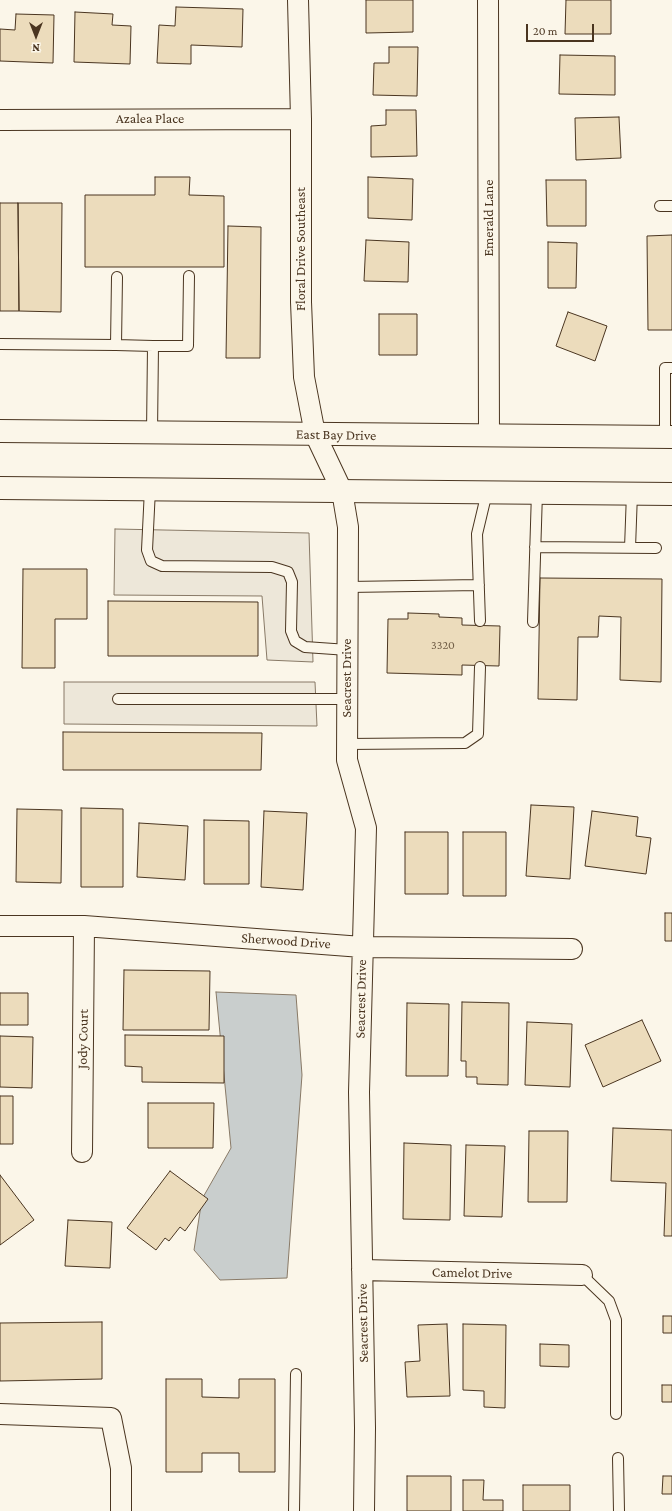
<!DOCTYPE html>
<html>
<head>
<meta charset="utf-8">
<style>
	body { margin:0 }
	#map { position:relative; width:672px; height:1511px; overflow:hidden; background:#fbf6e9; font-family:"Crimson Pro",serif }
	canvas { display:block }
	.north { position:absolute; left:16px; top:16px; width:40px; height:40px; -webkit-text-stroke:3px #fbf6e9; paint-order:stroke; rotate:180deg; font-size:11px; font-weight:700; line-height:16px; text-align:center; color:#4a3520 }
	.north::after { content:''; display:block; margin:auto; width:14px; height:18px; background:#4a3520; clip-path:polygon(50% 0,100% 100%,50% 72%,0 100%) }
	.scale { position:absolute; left:526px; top:24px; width:68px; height:18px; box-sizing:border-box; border:2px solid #4a3520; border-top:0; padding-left:5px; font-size:12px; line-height:14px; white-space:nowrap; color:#4a3520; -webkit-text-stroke:3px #fbf6e9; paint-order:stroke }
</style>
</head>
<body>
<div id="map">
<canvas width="672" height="1511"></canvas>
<div class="north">N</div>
<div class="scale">20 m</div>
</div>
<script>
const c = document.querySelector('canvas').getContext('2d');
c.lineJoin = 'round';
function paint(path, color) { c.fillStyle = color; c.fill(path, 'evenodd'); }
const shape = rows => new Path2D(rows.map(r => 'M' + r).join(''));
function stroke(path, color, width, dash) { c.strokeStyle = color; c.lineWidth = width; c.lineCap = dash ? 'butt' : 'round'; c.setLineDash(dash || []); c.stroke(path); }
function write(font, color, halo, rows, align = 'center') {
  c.font = font + ' "Crimson Pro",serif'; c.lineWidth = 3; c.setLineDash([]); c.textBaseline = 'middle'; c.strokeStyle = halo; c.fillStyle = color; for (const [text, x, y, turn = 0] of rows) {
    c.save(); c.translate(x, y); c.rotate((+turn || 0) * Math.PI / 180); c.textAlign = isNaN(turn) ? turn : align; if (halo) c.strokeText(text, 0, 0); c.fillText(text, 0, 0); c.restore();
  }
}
const parking = shape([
	[115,529,309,533,313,662,267,660,262,596,114,595,115,529],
	[64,682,315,682,317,726,64,724,64,682]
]);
const water = shape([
	[216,992,296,995,302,1075,287,1278,220,1280,194,1250,202,1199,231,1148,216,992]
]);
const building = shape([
	[366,0,413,0,413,32,366,33,366,0],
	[566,0,611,0,611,34,565,34,566,0],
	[176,7,243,9,242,47,191,45,191,64,157,63,159,25,175,26,176,7],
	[75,12,113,14,112,25,131,26,130,64,74,62,75,12],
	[16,14,54,15,53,63,0,61,0,29,15,30,16,14],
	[389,47,418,47,417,96,373,95,374,63,389,63,389,47],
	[560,55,615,56,615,95,559,94,560,55],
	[386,110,416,110,417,156,371,157,371,126,386,125,386,110],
	[619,117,621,158,576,160,575,118,619,117],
	[155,177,190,177,189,195,224,196,224,267,85,267,85,195,155,195,155,177],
	[368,177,413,179,412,220,368,218,368,177],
	[546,180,586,180,586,226,547,226,546,180],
	[0,203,18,203,19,311,0,311,0,203],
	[18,203,62,203,61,312,19,311,18,203],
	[228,226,261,227,260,358,226,358,228,226],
	[672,235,672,330,648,330,647,236,672,235],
	[366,240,409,242,408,282,364,281,366,240],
	[548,242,577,243,576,288,548,288,548,242],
	[568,312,607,326,595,361,556,346,568,312],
	[379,314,417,314,417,355,379,355,379,314],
	[23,569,87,569,87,619,55,619,55,668,22,668,23,569],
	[540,578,662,579,661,682,620,680,621,617,599,616,598,637,578,637,577,700,538,699,540,578],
	[108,601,258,602,258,656,108,656,108,601],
	[408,613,439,614,439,617,462,618,462,625,500,626,499,666,462,665,462,675,387,673,388,619,408,619,408,613],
	[63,732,262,733,261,770,63,770,63,732],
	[531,805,574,807,570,879,526,876,531,805],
	[81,808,123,809,123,887,81,887,81,808],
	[17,809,62,810,61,883,16,882,17,809],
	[264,811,307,813,303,890,261,887,264,811],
	[592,811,638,817,636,836,651,838,646,874,585,866,592,811],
	[204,820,249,821,249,884,204,884,204,820],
	[139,823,188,826,185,880,137,877,139,823],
	[405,832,448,832,448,894,405,894,405,832],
	[463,832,506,832,506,896,463,896,463,832],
	[665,913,672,913,672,941,665,941,665,913],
	[124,970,210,971,209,1030,123,1030,124,970],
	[0,993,28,993,28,1025,0,1025,0,993],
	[462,1002,509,1003,508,1085,477,1084,477,1077,466,1077,466,1061,461,1061,462,1002],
	[407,1003,449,1004,448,1076,406,1076,407,1003],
	[642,1020,661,1061,603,1087,585,1045,642,1020],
	[527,1022,572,1024,570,1087,525,1085,527,1022],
	[125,1035,224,1036,224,1083,142,1082,142,1067,125,1066,125,1035],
	[0,1036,33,1037,32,1088,0,1087,0,1036],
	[0,1096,13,1096,13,1144,0,1144,0,1096],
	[148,1103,214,1103,213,1148,148,1148,148,1103],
	[613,1128,672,1130,672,1236,664,1236,666,1183,611,1181,613,1128],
	[529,1131,568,1131,567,1202,528,1202,529,1131],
	[404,1143,451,1145,450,1220,403,1219,404,1143],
	[466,1145,505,1146,502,1217,464,1216,466,1145],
	[170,1171,208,1199,185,1231,180,1227,169,1241,165,1238,156,1250,127,1228,170,1171],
	[0,1175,34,1220,0,1245,0,1175],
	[68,1220,112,1222,110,1268,65,1266,68,1220],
	[663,1316,672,1316,672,1333,663,1333,663,1316],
	[102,1322,102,1379,0,1381,0,1323,102,1322],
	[447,1324,450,1396,407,1397,405,1362,420,1361,418,1325,447,1324],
	[463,1324,506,1325,505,1408,484,1407,484,1391,463,1390,463,1324],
	[540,1344,569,1345,569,1367,540,1366,540,1344],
	[166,1379,202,1379,202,1397,239,1398,239,1379,275,1379,275,1472,239,1472,239,1453,202,1453,202,1472,166,1472,166,1379],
	[662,1385,672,1385,672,1402,662,1402,662,1385],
	[407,1476,451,1476,451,1511,407,1511,407,1476],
	[663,1476,672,1476,672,1494,662,1494,663,1476],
	[463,1480,484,1480,483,1500,503,1500,503,1511,463,1511,463,1480],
	[523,1485,570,1485,570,1511,523,1511,523,1485]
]);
const service = shape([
	[660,206,672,206],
	[117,277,116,345,153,346],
	[0,344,116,345],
	[152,433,153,346,188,346,189,276],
	[665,437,665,368,672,368],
	[150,489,147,550,151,561,162,566,272,567,288,572,292,582,291,631,295,641,305,647,348,650],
	[535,547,656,548],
	[630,548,632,493],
	[348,587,479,585],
	[480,621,477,534,487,492],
	[533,622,537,492],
	[118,699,347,699],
	[347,744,465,743,478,734,480,667],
	[582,1275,609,1301,616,1320,616,1414],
	[618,1458,619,1511],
	[294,1511,296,1374]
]);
const minor = shape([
	[298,0,301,119,301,302,304,377,315,434,342,491,348,527,347,760,366,828,359,1092,365,1428,364,1511],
	[488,0,489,436],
	[0,120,301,119],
	[0,926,84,926,362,947,572,949],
	[82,1152,84,926],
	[362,1270,582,1275],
	[0,1414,111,1418,121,1468,121,1511]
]);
const primary = shape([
	[0,431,672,437],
	[0,488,672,494]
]);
const numberNames = [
	["3320",443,645]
];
const streetNames = [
	["Azalea Place",150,119],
	["Emerald Lane",489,218,-90],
	["Floral Drive Southeast",301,249,-90],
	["East Bay Drive",336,435,1],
	["Seacrest Drive",347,678,-90],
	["Sherwood Drive",286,941,4],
	["Seacrest Drive",361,999,-89],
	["Jody Court",83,1039,-89],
	["Camelot Drive",472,1273,1],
	["Seacrest Drive",363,1323,-91]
];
paint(parking, '#ede7d9');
stroke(parking, '#887966', 1);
paint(water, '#c9cecd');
stroke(water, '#887966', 1);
paint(building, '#ecdcbc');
stroke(building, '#4a3520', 1);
stroke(service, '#4a3520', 12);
stroke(minor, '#4a3520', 22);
stroke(primary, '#4a3520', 24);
stroke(service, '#fbf6e9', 10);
stroke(minor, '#fbf6e9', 20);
stroke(primary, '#fbf6e9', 22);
write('12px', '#725f47', null, numberNames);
write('14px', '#4a3520', '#fbf6e9', streetNames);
</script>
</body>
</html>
